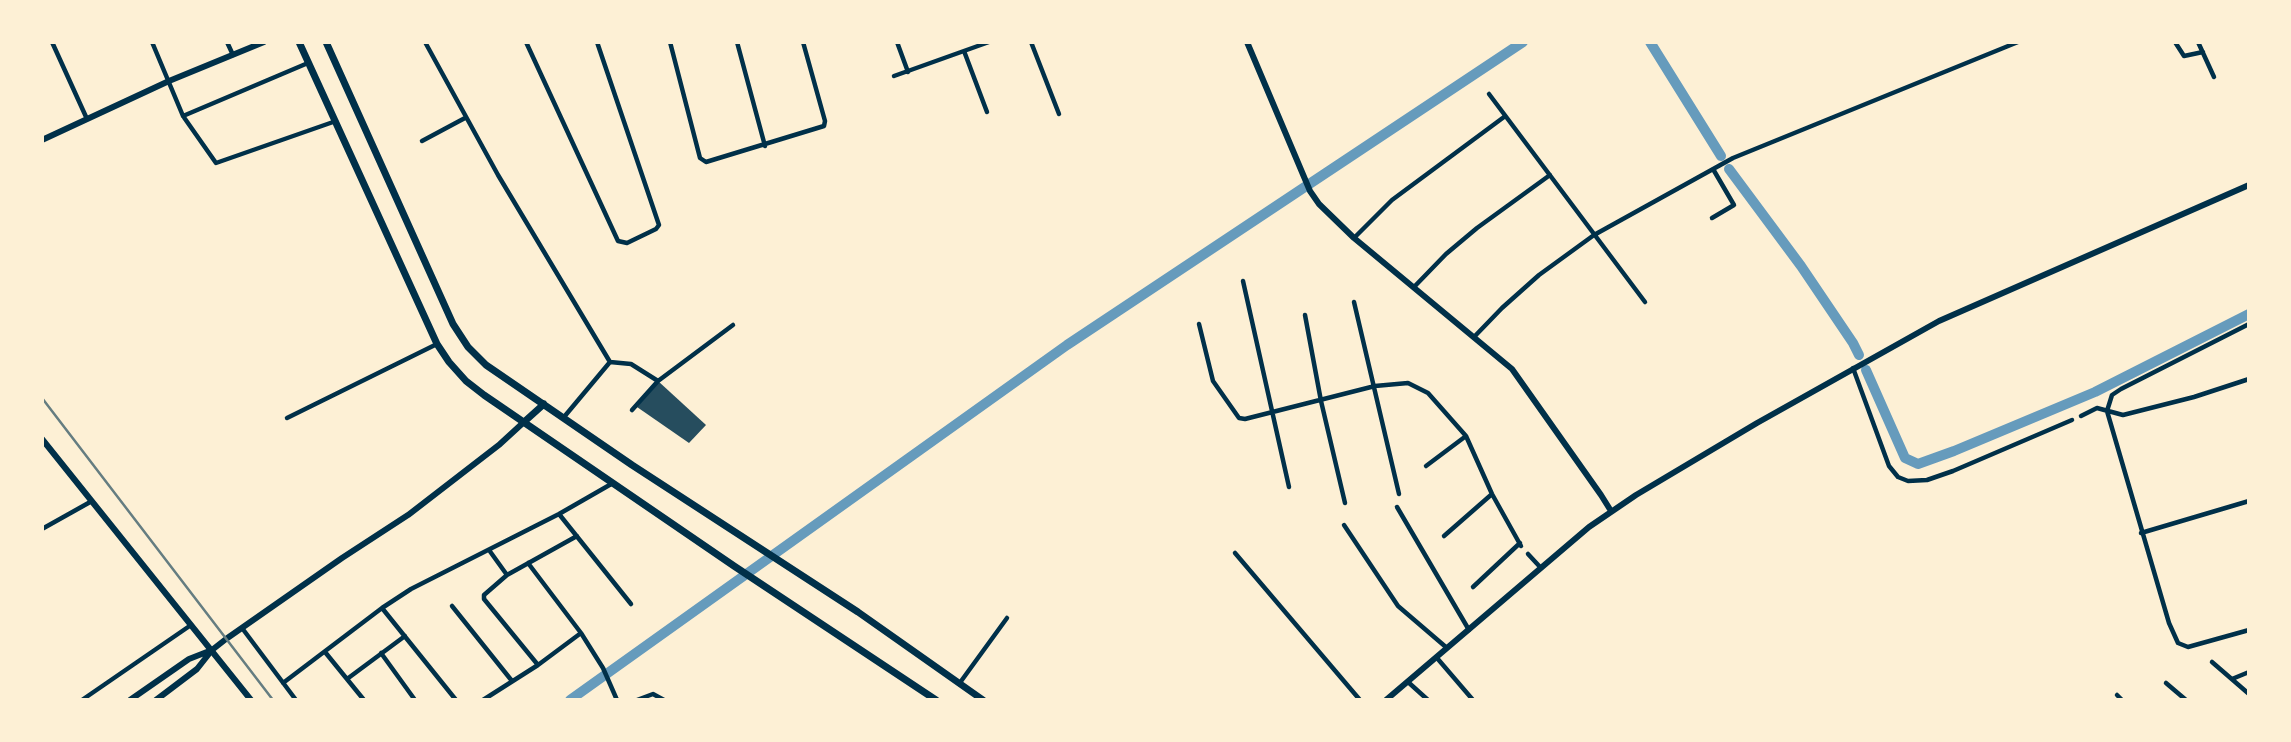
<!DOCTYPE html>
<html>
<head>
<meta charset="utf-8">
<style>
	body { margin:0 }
	#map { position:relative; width:2291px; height:742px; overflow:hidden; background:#fdf0d5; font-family:Barlow,sans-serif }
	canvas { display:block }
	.frame { position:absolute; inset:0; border:44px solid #fdf0d5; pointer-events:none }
</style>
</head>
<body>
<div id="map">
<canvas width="2291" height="742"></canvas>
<div class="frame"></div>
</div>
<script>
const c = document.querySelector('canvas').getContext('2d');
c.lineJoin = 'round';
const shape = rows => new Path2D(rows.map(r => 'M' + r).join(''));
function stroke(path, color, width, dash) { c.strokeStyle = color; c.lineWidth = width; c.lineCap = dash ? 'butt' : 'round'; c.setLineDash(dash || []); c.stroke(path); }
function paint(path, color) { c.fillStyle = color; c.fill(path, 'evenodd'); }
const canal = shape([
	[1650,42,1721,156],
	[1729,169,1801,266,1853,343,1859,355],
	[1866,370,1905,458,1918,464,1954,451,2095,392,2249,314],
	[570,700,1067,345,1523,42]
]);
const building = shape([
	[658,381,706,425,689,443,637,407]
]);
const minor = shape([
	[52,42,87,119],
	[152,42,183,116,216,163,336,121],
	[227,42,233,55],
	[425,42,498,175,610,362,564,417],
	[526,42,618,241,627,243,656,229,659,225,597,42],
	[670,42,700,158,706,162,824,126,825,121,803,42],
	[737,42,765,146],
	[897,42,908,72],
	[1031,42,1059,114],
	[2175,42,2184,56,2203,52],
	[2198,42,2214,77],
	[964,51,987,112],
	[894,76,989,42],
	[1489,94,1645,302],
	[183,116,308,63],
	[422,141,465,118],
	[1712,218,1734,205,1713,169],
	[1354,238,1392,200,1504,117],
	[1243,281,1289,487],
	[1414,287,1446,254,1477,228,1550,175],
	[1354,302,1399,494],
	[1305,315,1321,401,1345,503],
	[1199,324,1213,381,1239,418,1245,419,1375,386,1408,383,1428,393,1466,436],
	[2249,324,2121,389,2112,395,2107,411,2169,623,2178,643,2188,647,2249,630],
	[1474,337,1502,308,1539,275,1594,235,1733,158,2018,42],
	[610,362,631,364,658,381],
	[1853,368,1889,466,1898,477,1908,481,1927,480,1953,471,2072,420],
	[632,410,658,381,733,325],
	[2081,416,2097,408,2123,415,2194,397,2249,379],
	[287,418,437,344],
	[1426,466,1466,436,1492,494,1521,546],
	[1397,507,1469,630],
	[559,514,631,604],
	[1344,525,1398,606,1447,648],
	[42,529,92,501],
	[2141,533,2249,501],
	[1444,536,1492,494],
	[489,550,507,575,484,595,484,599,538,665],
	[1235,553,1360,700],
	[1528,554,1541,568],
	[528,563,581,633],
	[507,575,577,536],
	[1473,587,1520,543],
	[452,606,512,681],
	[382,608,456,700],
	[242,628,296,700],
	[325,652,364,700],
	[381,653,415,700],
	[1437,658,1473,700],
	[2212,662,2249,694],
	[347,679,405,636],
	[2232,679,2249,672],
	[1408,682,1428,700],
	[283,683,382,608,411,589,559,514,613,483],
	[2166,683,2186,700],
	[959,684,1007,618],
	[2117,695,2122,700],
	[82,700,191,625],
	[483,700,538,665,581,633,603,668,617,700],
	[637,700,653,694,664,700]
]);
const tertiary = shape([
	[1247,42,1310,191,1319,204,1354,238,1512,369,1601,495,1611,511],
	[42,140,169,81,264,42],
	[42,439,251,700],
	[1386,700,1589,527,1636,495,1757,423,1939,321,2249,185]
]);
const secondary = shape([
	[130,700,189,659,212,650],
	[156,700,197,669,212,650,226,639,342,558,408,515,500,444,524,422]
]);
const primary = shape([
	[299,42,437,344,449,362,466,381,484,395,734,566,936,700],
	[326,42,453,324,468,347,486,365,632,465,858,612,983,700],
	[524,422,544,404]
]);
const rail = shape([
	[42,398,273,700]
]);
stroke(canal, '#669bbc', 10);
paint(building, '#264d5e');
stroke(minor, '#003049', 4.5);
stroke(tertiary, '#003049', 6);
stroke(secondary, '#003049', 6);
stroke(primary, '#003049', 7);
stroke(rail, '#657d81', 2.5);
</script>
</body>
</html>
